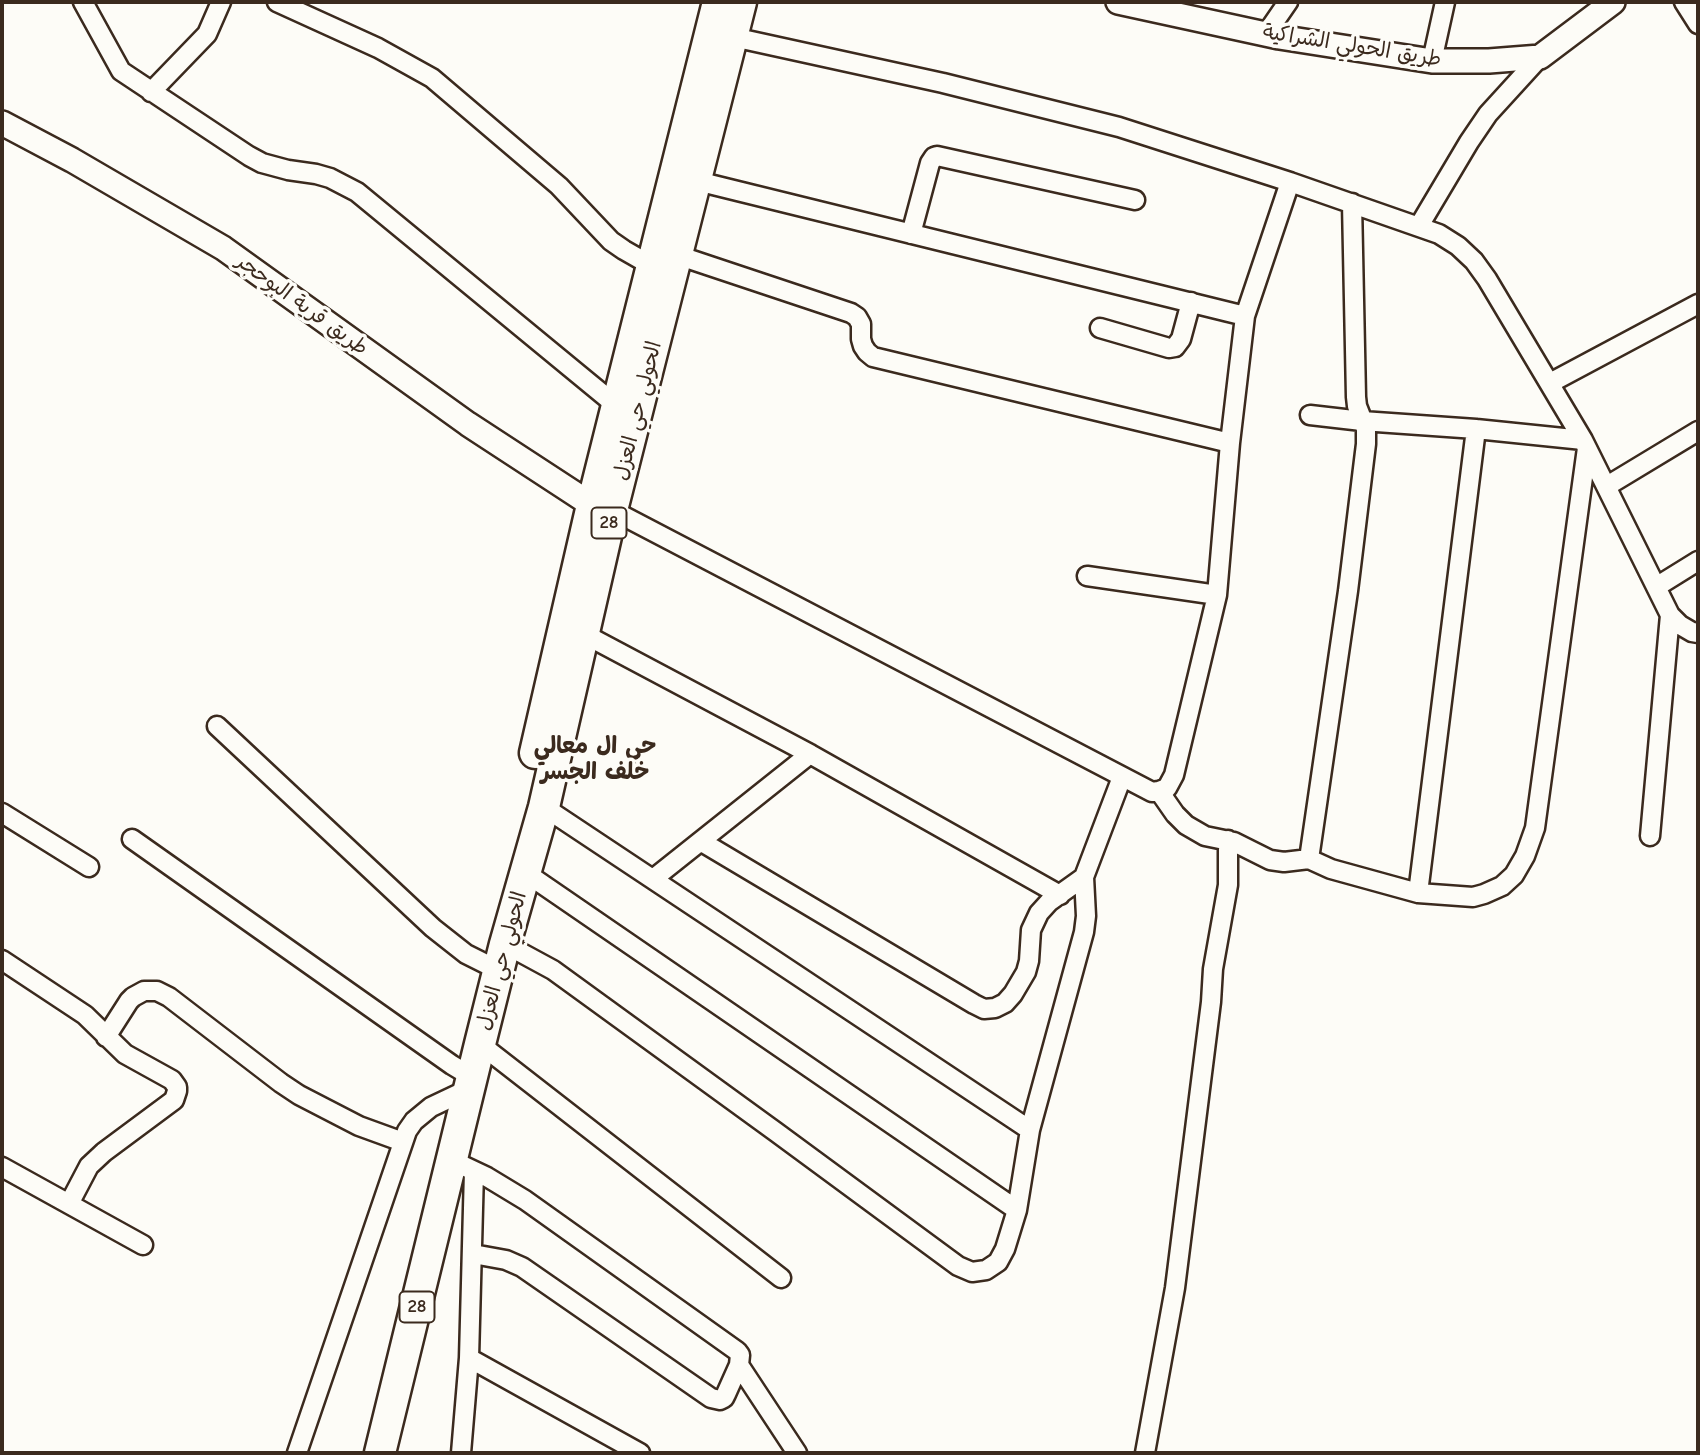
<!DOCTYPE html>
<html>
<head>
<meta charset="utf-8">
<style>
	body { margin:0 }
	#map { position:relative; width:1700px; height:1455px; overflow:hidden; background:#fdfcf7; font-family:"Comic Neue",sans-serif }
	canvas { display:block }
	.frame { position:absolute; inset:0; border:4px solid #3b2a1e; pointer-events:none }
</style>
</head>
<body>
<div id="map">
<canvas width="1700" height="1455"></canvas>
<div class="frame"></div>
</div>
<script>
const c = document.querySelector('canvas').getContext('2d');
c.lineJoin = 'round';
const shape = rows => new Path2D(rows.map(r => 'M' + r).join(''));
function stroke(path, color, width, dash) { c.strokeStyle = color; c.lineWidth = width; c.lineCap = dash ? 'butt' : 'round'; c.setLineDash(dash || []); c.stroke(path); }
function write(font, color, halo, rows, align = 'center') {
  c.font = font + ' "Comic Neue","Playpen Sans Arabic",sans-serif'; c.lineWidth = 7; c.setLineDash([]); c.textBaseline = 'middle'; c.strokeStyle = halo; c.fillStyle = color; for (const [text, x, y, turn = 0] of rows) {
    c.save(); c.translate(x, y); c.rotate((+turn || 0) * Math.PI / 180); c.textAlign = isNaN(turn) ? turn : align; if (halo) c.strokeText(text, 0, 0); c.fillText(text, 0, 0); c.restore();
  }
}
const minor = shape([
	[83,2,121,71,249,156,262,163,288,170,316,174,330,178,357,192,617,406],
	[277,2,378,48,432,78,559,186,611,241,624,250,652,266],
	[1684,2,1698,24],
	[1266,34,1288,2],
	[733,37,943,83,1119,127,1290,182,1439,234,1458,246,1474,261,1487,279,1583,440,1670,615,1680,625,1692,632,1698,633],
	[1432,61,1445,2],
	[151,92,207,34,221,2],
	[697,181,1245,316],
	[1419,226,1469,142,1488,114,1540,57],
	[911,234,930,163,934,157,937,156,1135,200],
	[677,255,851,313,857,317,861,324,861,339,863,346,867,352,873,357,1230,443],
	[1100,328,1169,348,1175,347,1181,339,1191,302],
	[1550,383,1698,304],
	[1310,415,1362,421,1476,429,1583,440],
	[1607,486,1698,431],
	[612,510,1152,792,1159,791,1167,788,1174,775,1217,595,1230,443,1245,316,1290,182],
	[1087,576,1217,595],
	[1656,587,1698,561],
	[584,634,810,754,1060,895],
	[217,726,433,928,466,954,486,964],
	[1159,791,1175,814,1186,825,1205,836,1234,842,1270,860,1284,862,1309,859,1331,869,1418,893,1473,897,1484,894,1502,886,1514,875,1525,856,1535,828,1587,448],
	[544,807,1030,1130],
	[2,813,89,867],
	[1650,836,1670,615],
	[132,839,452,1065,472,1077],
	[702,842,974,1004,984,1009,995,1008,1005,1003,1013,994,1026,972,1029,961,1031,930,1039,913,1049,902,1084,877],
	[1309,859,1348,591,1366,444,1366,429,1357,406,1356,397,1352,203],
	[526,873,1017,1210],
	[653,879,810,754],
	[1418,893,1476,429],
	[505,944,553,970,776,1132,958,1266,972,1272,986,1270,998,1262,1005,1249,1017,1210,1030,1130,1084,932,1086,916,1084,877,1122,777],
	[2,960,85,1015,125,1054,172,1080,177,1087,177,1091,174,1100,104,1152,89,1166,69,1204],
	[106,1037,129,1001,133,997,144,991,157,991,169,997,281,1083,299,1095,359,1126,403,1142],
	[480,1044,781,1278],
	[451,1160,487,1177,525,1200,737,1351,740,1355,739,1365,726,1394,724,1398,720,1400,711,1398,522,1267,506,1260,473,1254],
	[2,1167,143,1245],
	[469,1358,640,1453],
	[739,1365,797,1453],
	[297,1453,407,1131,414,1121,431,1107,469,1089],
	[461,1453,469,1358,474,1171],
	[1145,1453,1175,1288,1211,1002,1213,969,1228,885,1228,840]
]);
const tertiary = shape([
	[1118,2,1279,37,1432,61,1489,61,1540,57,1613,2],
	[2,123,72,160,223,248,468,424,592,505]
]);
const trunk = shape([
	[535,753,592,505,718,2],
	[380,1453,480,1044,505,944,544,807,612,510,741,2]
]);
const shields = [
	[609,523,35],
	[417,1307,35]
];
const shieldNames = [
	["28",609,523],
	["28",417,1307]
];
const streetNames = [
	["طريق الحولي الشراكية",1352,46,9],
	["طريق قرية البوحجر",302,305,36],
	["الحولي حي العزل",638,411,-76],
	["الحولي حي العزل",502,961,-75]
];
const neighbourhoodNames = [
	["حي ال معالي",595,746],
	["خلف الجسر",595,772]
];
stroke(minor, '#3b2a1e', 23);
stroke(tertiary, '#3b2a1e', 28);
stroke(trunk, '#3b2a1e', 35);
stroke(minor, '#fdfcf7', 18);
stroke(tertiary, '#fdfcf7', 23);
stroke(trunk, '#fdfcf7', 30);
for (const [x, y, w] of shields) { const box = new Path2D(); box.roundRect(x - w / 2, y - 15.5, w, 31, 5); c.fillStyle = '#fdfcf7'; c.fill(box); stroke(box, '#3b2a1e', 2); }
write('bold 19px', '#3b2a1e', null, shieldNames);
write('21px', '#3b2a1e', '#fdfcf7', streetNames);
write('bold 23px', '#3b2a1e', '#fdfcf7', neighbourhoodNames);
</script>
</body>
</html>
